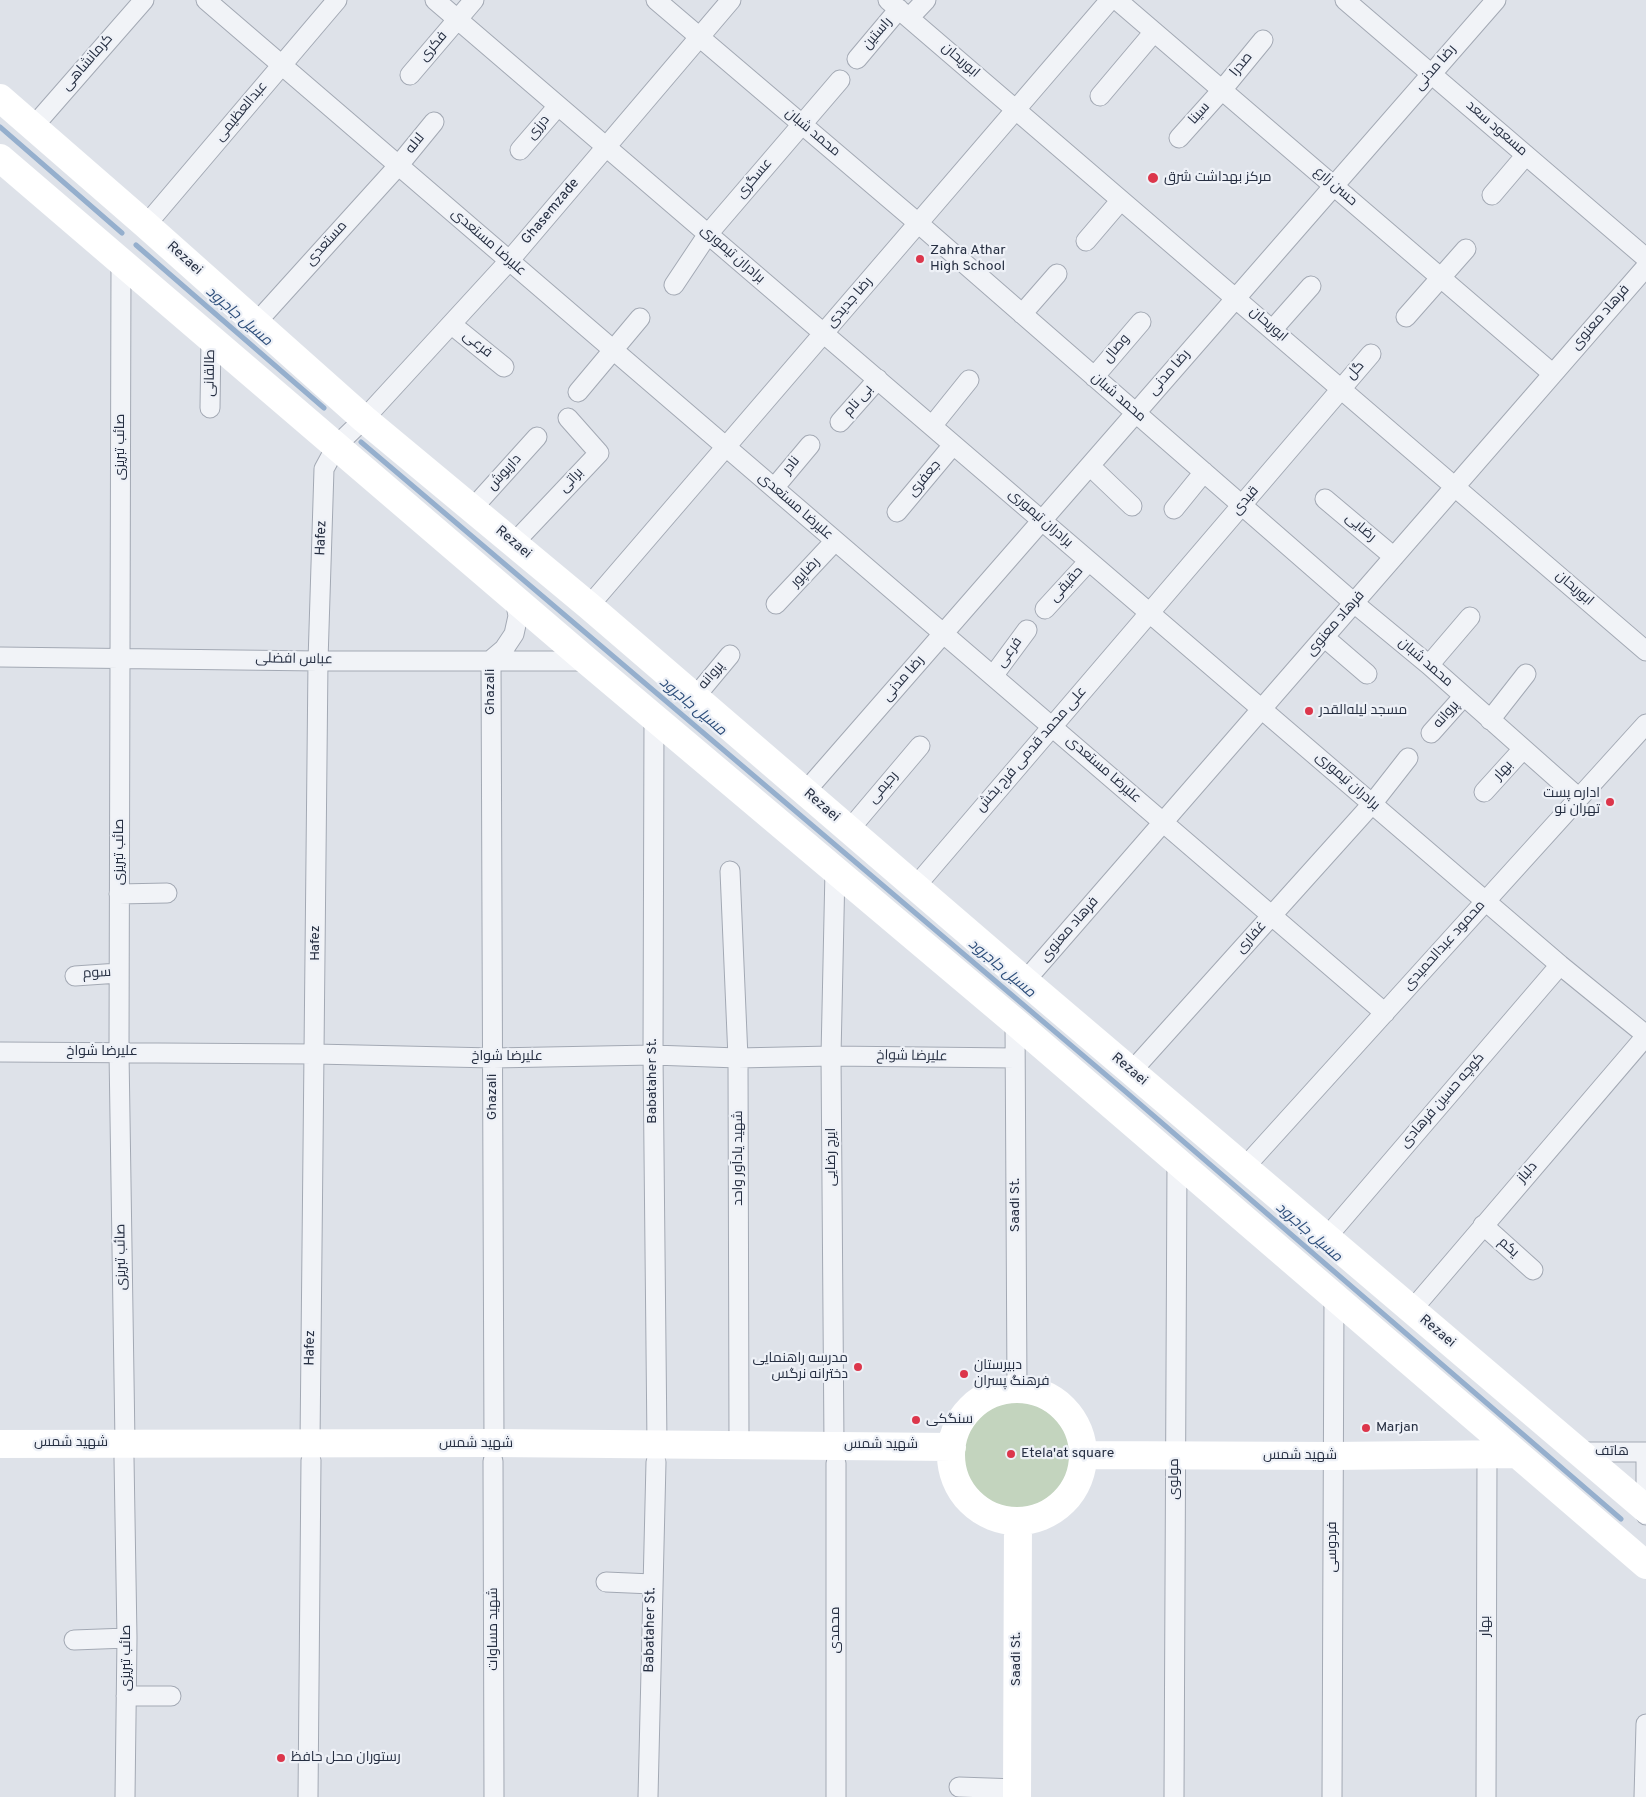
<!DOCTYPE html>
<html>
<head>
<meta charset="utf-8">
<style>
	body { margin:0 }
	canvas { display:block; background:#dee2e9 }
</style>
</head>
<body>
<canvas width="1646" height="1797"></canvas>
<script>
const c = document.querySelector('canvas').getContext('2d');
c.lineJoin = 'round';
function paint(path, color) { c.fillStyle = color; c.fill(path, 'evenodd'); }
const shape = rows => new Path2D(rows.map(r => 'M' + r).join(''));
function stroke(path, color, width, dash) { c.strokeStyle = color; c.lineWidth = width; c.lineCap = dash ? 'butt' : 'round'; c.setLineDash(dash || []); c.stroke(path); }
function write(font, color, halo, rows, align = 'center') {
  c.font = font + ' Overpass,Cairo,sans-serif'; c.lineWidth = 4.5; c.setLineDash([]); c.textBaseline = 'middle'; c.strokeStyle = halo; c.fillStyle = color; for (const [text, x, y, turn = 0] of rows) {
    c.save(); c.translate(x, y); c.rotate((+turn || 0) * Math.PI / 180); c.textAlign = isNaN(turn) ? turn : align; if (halo) c.strokeText(text, 0, 0); c.fillText(text, 0, 0); c.restore();
  }
}
const green = shape([
	'962 1456a54 54 0 1 1 108 0a54 54 0 1 1-108 0Z'
]);
const stream = shape([
	[0,127,122,233],
	[136,245,324,408],
	[361,442,1126,1092,1621,1519]
]);
const street = shape([
	[206,0,1385,1013],
	[435,0,1560,965,1646,1035],
	[656,0,918,223,1354,603,1429,665,1579,798],
	[888,0,1646,651],
	[1117,0,1553,374],
	[1345,0,1646,258],
	[909,18,926,0],
	[857,59,899,9],
	[410,75,474,0],
	[1100,96,1154,32],
	[33,127,144,0],
	[1179,138,1222,90,1263,40],
	[520,150,558,106],
	[1492,195,1526,155],
	[146,225,337,0],
	[1086,241,1121,200],
	[121,261,119,1052,125,1443],
	[674,285,708,234,840,80],
	[1022,314,1057,274],
	[1406,317,1466,249],
	[256,323,398,166,434,122],
	[451,324,504,367],
	[1273,329,1311,286],
	[1094,377,1141,322],
	[578,392,640,318],
	[210,408,211,338],
	[840,422,878,379],
	[932,426,969,380],
	[1090,466,1132,506],
	[774,488,810,445],
	[1325,499,1394,557],
	[472,509,537,437],
	[1174,509,1204,472],
	[897,512,953,445],
	[513,544,599,453,568,418],
	[776,604,835,541],
	[589,606,1110,0],
	[1045,609,1089,561],
	[1324,637,1367,674],
	[0,657,318,661,587,661],
	[1429,665,1470,617],
	[993,676,1027,630],
	[695,697,730,655],
	[654,717,653,1055,657,1445],
	[1490,720,1526,674],
	[1431,733,1463,697],
	[805,792,1496,0],
	[1484,792,1523,749],
	[849,830,920,746],
	[730,871,738,1058,739,1445],
	[915,887,1371,354],
	[119,894,167,893],
	[75,976,119,973],
	[1025,981,1646,267],
	[1015,1022,1017,1389],
	[0,1052,315,1054,493,1058,653,1055,738,1058,831,1056,1015,1058],
	[1131,1072,1372,804,1408,758],
	[1244,1168,1646,724],
	[1483,1225,1533,1270],
	[1326,1238,1560,965],
	[1411,1311,1646,1036],
	[310,1443,318,661,324,469,337,445,364,419,509,261,731,0],
	[494,1443,491,660,504,649,514,634,518,616,515,599],
	[834,1445,831,1056,835,870],
	[1578,1452,1646,1452],
	[124,1458,127,1638,125,1797],
	[493,1461,494,1797],
	[836,1463,836,1797],
	[1646,1515,1646,1456],
	[606,1582,652,1584],
	[74,1640,127,1638],
	[126,1696,171,1696],
	[959,1787,1017,1789],
	[308,1797,311,1460],
	[648,1797,656,1462],
	[1174,1797,1177,1161],
	[1332,1797,1334,1296],
	[1486,1797,1487,1455],
	[1644,1797,1646,1724]
]);
const secondary = shape([
	[0,98,146,225,364,419,589,606,1025,981,1646,1509],
	[0,158,587,661,1015,1022,1646,1565],
	'951 1455a66 66 0 1 1 132 0a66 66 0 1 1-132 0Z',
	[0,1444,494,1443,952,1447],
	[1084,1455,1334,1456,1517,1454],
	[1017,1797,1018,1521]
]);
const markers = [
	[1153,178,6,"#dc364b"],
	[920,259,5,"#dc364b"],
	[1309,711,5,"#dc364b"],
	[1610,802,5,"#dc364b"],
	[858,1367,5,"#dc364b"],
	[964,1374,5,"#dc364b"],
	[916,1420,5,"#dc364b"],
	[1366,1428,5,"#dc364b"],
	[1011,1454,5,"#dc364b"],
	[281,1758,5,"#dc364b"]
];
const streetNames = [
	["راستین",878,34,-49],
	["فکری",434,47,-49],
	["ابوریحان",960,61,41],
	["کرمانشاهی",88,63,-49],
	["صدرا",1242,65,-51],
	["رضا مدنی",1436,68,-49],
	["عبدالعظیمی",242,112,-50],
	["سینا",1200,114,-48],
	["درزی",539,128,-50],
	["مسعود سعد",1496,129,41],
	["محمد شبان",812,133,40],
	["لاله",416,144,-51],
	["عسگری",755,179,-50],
	["حسن زارع",1335,187,41],
	["Ghasemzade",551,212,-50],
	["علیرضا مستعدی",488,243,41],
	["مستعدی",327,244,-48],
	["برادران تیموری",732,255,41],
	["Rezaei",184,259,42],
	["رضا جدیدی",850,303,-49],
	["فرهاد معنوی",1601,318,-49],
	["ابوریحان",1268,325,41],
	["فرعی",477,345,39],
	["وصال",1117,349,-50],
	["گل",1356,371,-49],
	["طالقانی",211,373,-89],
	["رضا مدنی",1170,373,-49],
	["محمد شبان",1118,398,41],
	["بی نام",859,401,-49],
	["صائب تبریزی",121,447,-90],
	["نادر",792,466,-51],
	["داریوش",505,473,-48],
	["جعفری",925,479,-50],
	["براتی",572,481,-47],
	["قیدی",1246,501,-49],
	["علیرضا مستعدی",795,507,41],
	["برادران تیموری",1040,519,41],
	["رضایی",1360,528,40],
	["Hafez",322,538,-88],
	["Rezaei",513,543,40],
	["رضاپور",806,573,-47],
	["حقیقی",1067,585,-48],
	["ابوریحان",1574,589,41],
	["فرهاد معنوی",1336,624,-49],
	["فرعی",1010,653,-54],
	["عباس افضلی",294,660,1],
	["محمد شبان",1425,663,41],
	["پروانه",712,676,-50],
	["رضا مدنی",904,679,-49],
	["Ghazali",491,692,-90],
	["پروانه",1447,715,-49],
	["علی محمد قدمی فرح بخش",1032,750,-49],
	["علیرضا مستعدی",1103,770,41],
	["بهار",1504,771,-48],
	["برادران تیموری",1347,782,41],
	["رحیمی",884,788,-50],
	["Rezaei",821,806,41],
	["صائب تبریزی",120,852,-90],
	["فرهاد معنوی",1070,930,-49],
	["غفاری",1252,938,-48],
	["Hafez",316,943,-90],
	["محمود عبدالحمیدی",1445,946,-48],
	["سوم",97,974,-3],
	["علیرضا شواخ",102,1052],
	["علیرضا شواخ",507,1057],
	["علیرضا شواخ",912,1057,1],
	["Rezaei",1129,1070,40],
	["Babataher St.",653,1081,-90],
	["Ghazali",493,1097,-90],
	["کوچه حسین فرهادی",1443,1101,-49],
	["ایرج رضایی",832,1157,-90],
	["شهید یادآور واحد",739,1158,-90],
	["دلباز",1528,1173,-49],
	["Saadi St.",1016,1205,-90],
	["یکم",1508,1248,42],
	["صائب تبریزی",122,1257,-91],
	["Rezaei",1437,1332,40],
	["Hafez",311,1348,-89],
	["شهید شمس",71,1443],
	["شهید شمس",476,1444],
	["شهید شمس",881,1445],
	["هاتف",1612,1452],
	["شهید شمس",1300,1456],
	["مولوی",1175,1479,-90],
	["فردوسی",1333,1547,-90],
	["بهار",1486,1626,-90],
	["شهید مساوات",494,1629,-90],
	["Babataher St.",651,1630,-89],
	["محمدی",836,1630,-90],
	["صائب تبریزی",127,1658,-90],
	["Saadi St.",1017,1659,-90]
];
const poiNames = [
	["مرکز بهداشت شرق",1164,178],
	["Zahra Athar",930,251],
	["High School",930,267],
	["مسجد لیله‌القدر",1319,711],
	["اداره پست",1600,794,"right"],
	["تهران نو",1600,810,"right"],
	["مدرسه راهنمایی",848,1359,"right"],
	["دخترانه نرگس",848,1375,"right"],
	["دبیرستان",974,1366],
	["فرهنگ پسران",974,1382],
	["سنگکی",926,1420],
	["Marjan",1376,1428],
	["Etela'at square",1021,1454],
	["رستوران محل حافظ",291,1758]
];
const waterNames = [
	["مسیل جاجرود",238,317,41],
	["مسیل جاجرود",692,707,40],
	["مسیل جاجرود",1001,969,40],
	["مسیل جاجرود",1308,1233,41]
];
paint(green, '#c3d4be');
stroke(stream, '#95afcd', 5);
stroke(street, '#a3a9b4', 21);
stroke(street, '#f1f3f7', 19);
stroke(secondary, '#fff', 28);
for (const [x, y, r, color] of markers) { const dot = new Path2D(); dot.arc(x, y, r, 0, 2 * Math.PI); c.fillStyle = color; c.fill(dot); stroke(dot, '#eef1f7', 2); }
write('14px', '#262f42', '#eef1f7', streetNames);
write('14px', '#262f42', '#eef1f7', poiNames, 'left');
write('italic 15px', '#2c4d7a', '#eef1f7', waterNames);
</script>
</body>
</html>
